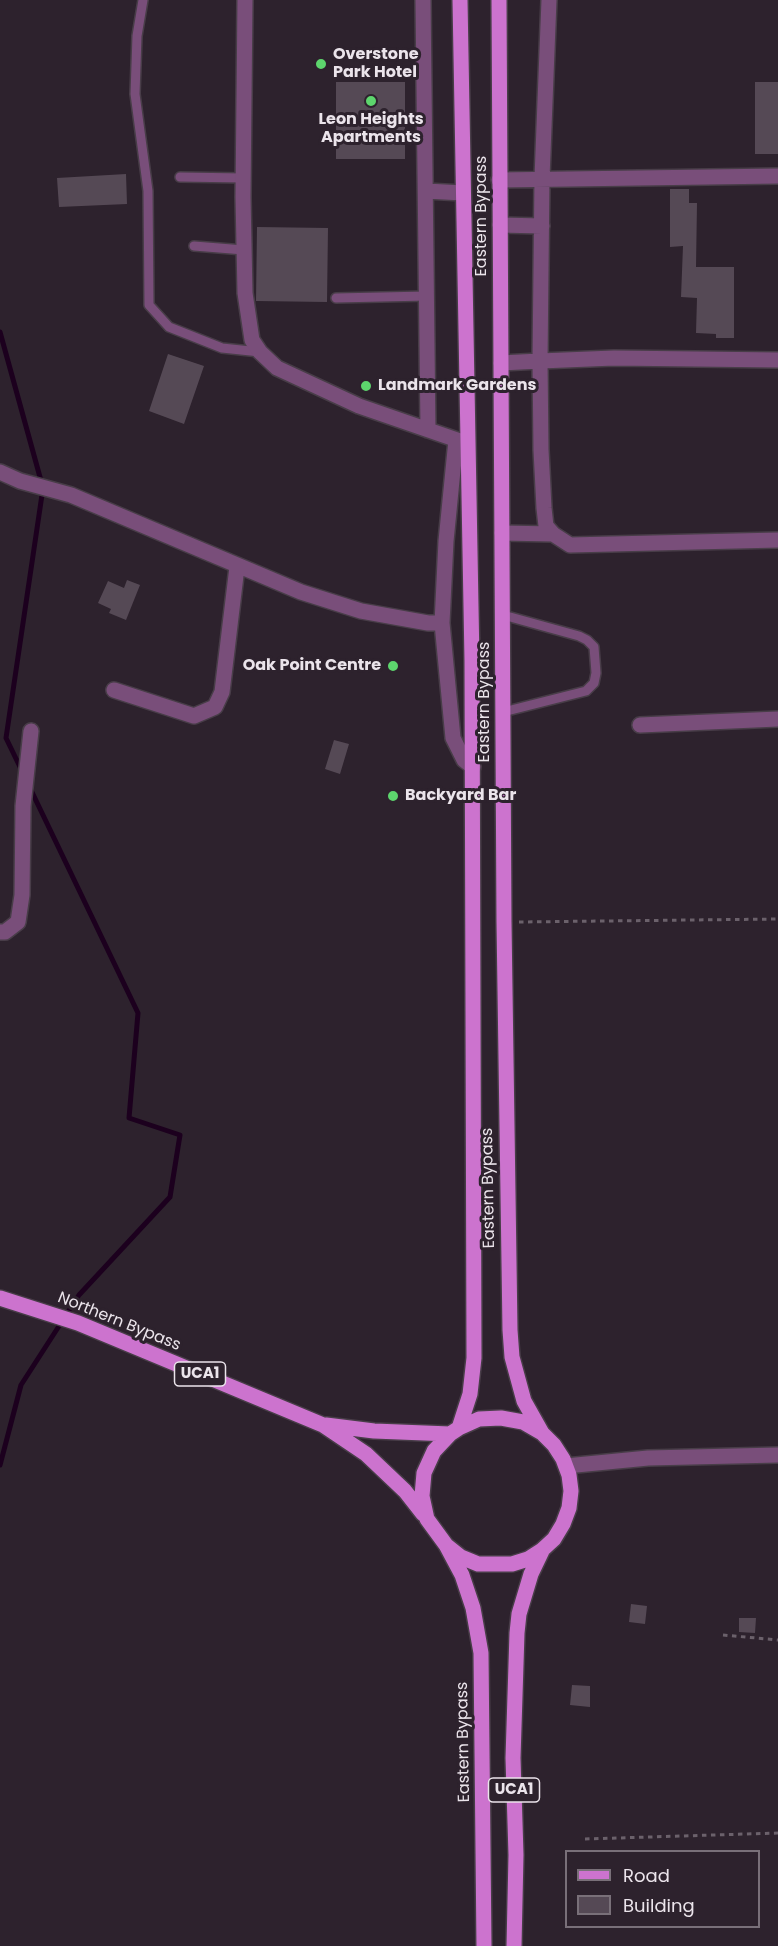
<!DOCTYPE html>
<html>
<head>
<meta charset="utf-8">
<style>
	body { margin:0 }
	#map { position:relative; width:778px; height:1946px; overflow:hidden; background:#2d222d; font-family:Poppins,sans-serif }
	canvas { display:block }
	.legend { position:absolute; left:565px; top:1850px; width:195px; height:78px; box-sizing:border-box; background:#2d222d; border:2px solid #797079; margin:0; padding:8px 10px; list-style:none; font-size:18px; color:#ebe4eb }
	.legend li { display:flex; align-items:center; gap:12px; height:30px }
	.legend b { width:30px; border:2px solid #797079 }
</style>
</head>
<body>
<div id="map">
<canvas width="778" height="1946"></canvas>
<ul class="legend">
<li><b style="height:8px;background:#cc73ce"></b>Road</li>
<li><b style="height:16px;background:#554955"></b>Building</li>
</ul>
</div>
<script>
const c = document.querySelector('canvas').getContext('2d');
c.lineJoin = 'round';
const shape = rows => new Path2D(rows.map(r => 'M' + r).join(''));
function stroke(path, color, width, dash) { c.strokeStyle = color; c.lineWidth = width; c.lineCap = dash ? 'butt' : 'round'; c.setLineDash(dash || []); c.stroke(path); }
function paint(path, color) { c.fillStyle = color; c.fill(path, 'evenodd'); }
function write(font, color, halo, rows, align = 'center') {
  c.font = font + ' Poppins,sans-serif'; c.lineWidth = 6; c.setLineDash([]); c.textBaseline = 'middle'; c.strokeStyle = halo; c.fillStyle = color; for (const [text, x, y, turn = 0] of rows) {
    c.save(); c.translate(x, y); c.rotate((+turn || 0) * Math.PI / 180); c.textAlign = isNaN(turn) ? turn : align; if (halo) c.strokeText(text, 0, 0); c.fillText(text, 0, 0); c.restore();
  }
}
const stream = shape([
	[0,332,43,488,6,738,22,771],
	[0,1465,21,1385,79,1295,170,1197,180,1135,129,1118,138,1013,30,788]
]);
const building = shape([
	[336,82,405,82,405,159,336,159],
	[755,82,778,82,778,154,755,154],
	[126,174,127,204,59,207,57,178],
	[670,189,689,189,689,203,697,203,696,267,734,267,734,338,716,338,716,334,696,333,697,298,681,297,683,246,670,247],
	[257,227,328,228,327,302,256,301],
	[168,354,204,366,184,424,149,411],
	[127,580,140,585,126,620,109,613,111,609,98,603,108,581,124,588],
	[334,740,349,744,340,774,325,769],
	[631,1604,647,1606,645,1624,629,1622],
	[739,1618,756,1618,755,1633,739,1632],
	[572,1685,590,1686,590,1707,570,1705]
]);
const path = shape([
	[519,922,778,919],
	[723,1635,778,1640],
	[585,1839,778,1833]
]);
const service = shape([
	[143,0,137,36,135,94,148,191,149,305,169,327,222,348,260,352],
	[180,177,243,178],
	[194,246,244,250],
	[336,298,427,296],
	[503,615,579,636,587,640,594,647,596,673,594,683,586,691,503,712]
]);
const minor = shape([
	[245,0,243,197,245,293,252,340,260,352,277,368,359,406,466,443],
	[423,0,428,430],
	[499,180,778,176],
	[426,191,463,193],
	[500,225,542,226],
	[778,360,614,358,540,361,541,450,544,508,546,526,553,534,570,545,778,540],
	[501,363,540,361,542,178,549,0],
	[0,472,20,481,71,495,301,592,361,611,428,623,442,623,446,541,456,440],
	[502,533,553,534],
	[442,623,453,738,464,760,473,767],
	[114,690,194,716,215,707,222,692,237,567],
	[640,725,778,719],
	[0,932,5,932,18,922,22,895,23,806,31,731],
	[566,1466,648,1458,778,1455]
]);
const primary = shape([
	[499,0,504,922,510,1330,512,1357,524,1401,542,1433],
	[0,1298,78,1323,323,1425,366,1454,405,1491,423,1514],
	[326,1425,374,1431,450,1434],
	[459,1428,470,1394,474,1358,472,661,460,0],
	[446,1545,461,1557,478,1564,512,1564,528,1559,542,1550,554,1539,563,1524,569,1508,571,1491,569,1475,563,1459,554,1445,542,1433,523,1422,501,1418,479,1419,459,1428,450,1434,434,1451,424,1473,422,1496,427,1519,446,1545,462,1575,473,1608,481,1653,484,1946],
	[514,1946,516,1855,513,1758,517,1633,519,1614,531,1574,542,1551]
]);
const markers = [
	[321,64,6,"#5dd56d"],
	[371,101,6,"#5dd56d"],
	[366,386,6,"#5dd56d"],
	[393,666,6,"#5dd56d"],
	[393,796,6,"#5dd56d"]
];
const shields = [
	[200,1374,51],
	[514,1790,51]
];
const shieldNames = [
	["UCA1",200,1374],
	["UCA1",514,1790]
];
const poiNames = [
	["Overstone",333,55],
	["Park Hotel",333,73],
	["Leon Heights",371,120,"center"],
	["Apartments",371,138,"center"],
	["Landmark Gardens",378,386],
	["Oak Point Centre",381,666,"right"],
	["Backyard Bar",405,796]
];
const streetNames = [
	["Eastern Bypass",482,216,-90],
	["Eastern Bypass",485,702,-90],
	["Eastern Bypass",489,1188,-91],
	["Northern Bypass",119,1322,22],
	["Eastern Bypass",464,1742,-91]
];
stroke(stream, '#1c001e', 5);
paint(building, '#554955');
stroke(service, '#483d48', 12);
stroke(minor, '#483d48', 18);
stroke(primary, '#483d48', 18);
stroke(path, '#6b616b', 3, [4.5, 4.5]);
stroke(service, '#794e7a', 9);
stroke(minor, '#794e7a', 15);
stroke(primary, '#cc73ce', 15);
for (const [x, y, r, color] of markers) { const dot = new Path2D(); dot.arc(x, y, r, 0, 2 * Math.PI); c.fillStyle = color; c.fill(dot); stroke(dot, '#2d222d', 2); }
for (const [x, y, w] of shields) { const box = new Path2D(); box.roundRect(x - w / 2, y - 12, w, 24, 4.5); c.fillStyle = '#2d222d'; c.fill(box); stroke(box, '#ebe4eb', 1.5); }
write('bold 15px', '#ebe4eb', null, shieldNames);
write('bold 16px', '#ebe4eb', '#2d222d', poiNames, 'left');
write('16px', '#ebe4eb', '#2d222d', streetNames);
</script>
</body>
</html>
